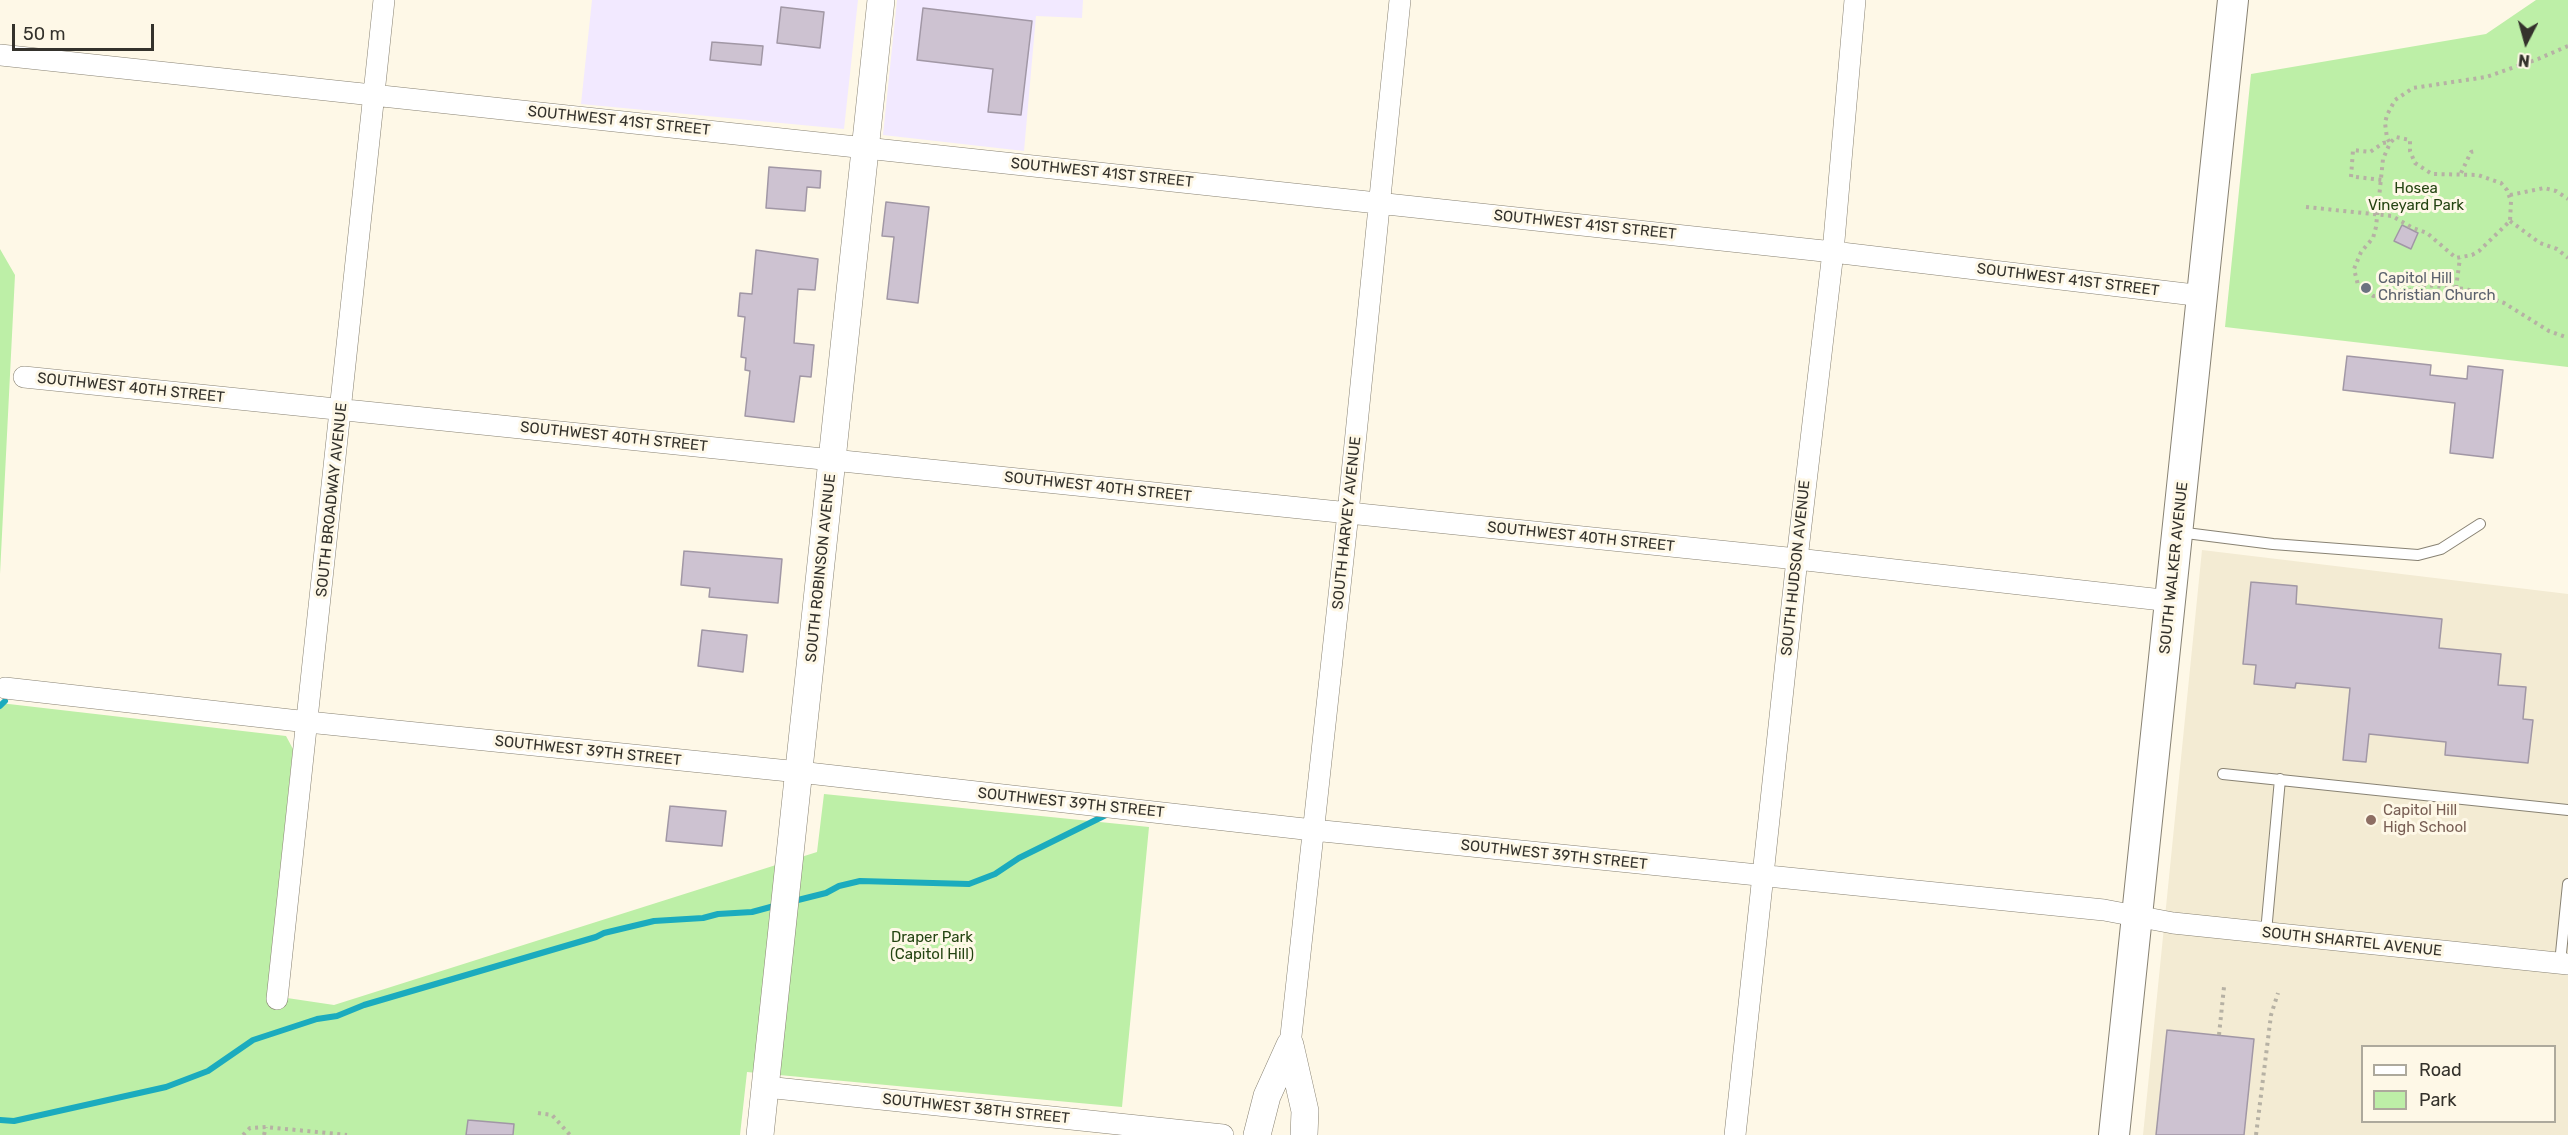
<!DOCTYPE html>
<html>
<head>
<meta charset="utf-8">
<style>
	body { margin:0 }
	#map { position:relative; width:2568px; height:1135px; overflow:hidden; background:#fef8e7; font-family:Rubik,sans-serif }
	canvas { display:block }
	.legend { position:absolute; left:2361px; top:1045px; width:195px; height:78px; box-sizing:border-box; background:#fef8e7; border:2px solid #ada99c; margin:0; padding:8px 10px; list-style:none; font-size:18px; color:#34322c }
	.legend li { display:flex; align-items:center; gap:12px; height:30px }
	.legend b { width:30px; border:2px solid #ada99c }
	.north { position:absolute; left:2496px; top:12px; width:60px; height:60px; -webkit-text-stroke:4px #fef8e7; paint-order:stroke; rotate:186deg; font-size:16px; font-weight:700; line-height:24px; text-align:center; color:#34322c }
	.north::after { content:''; display:block; margin:auto; width:21px; height:27px; background:#34322c; clip-path:polygon(50% 0,100% 100%,50% 72%,0 100%) }
	.scale { position:absolute; left:12px; top:24px; width:142px; height:27px; box-sizing:border-box; border:3px solid #34322c; border-top:0; padding-left:8px; font-size:18px; line-height:21px; white-space:nowrap; color:#34322c; -webkit-text-stroke:4px #fef8e7; paint-order:stroke }
</style>
</head>
<body>
<div id="map">
<canvas width="2568" height="1135"></canvas>
<ul class="legend">
<li><b style="height:8px;background:#fff"></b>Road</li>
<li><b style="height:16px;background:#bdefa7"></b>Park</li>
</ul>
<div class="north">N</div>
<div class="scale">50 m</div>
</div>
<script>
const c = document.querySelector('canvas').getContext('2d');
c.lineJoin = 'round';
function paint(path, color) { c.fillStyle = color; c.fill(path, 'evenodd'); }
const shape = rows => new Path2D(rows.map(r => 'M' + r).join(''));
function stroke(path, color, width, dash) { c.strokeStyle = color; c.lineWidth = width; c.lineCap = dash ? 'butt' : 'round'; c.setLineDash(dash || []); c.stroke(path); }
function write(font, color, halo, rows, align = 'center') {
  c.font = font + ' Rubik,sans-serif'; c.lineWidth = 6; c.setLineDash([]); c.textBaseline = 'middle'; c.strokeStyle = halo; c.fillStyle = color; for (const [text, x, y, turn = 0] of rows) {
    c.save(); c.translate(x, y); c.rotate((+turn || 0) * Math.PI / 180); c.textAlign = isNaN(turn) ? turn : align; if (halo) c.strokeText(text, 0, 0); c.fillText(text, 0, 0); c.restore();
  }
}
const built = shape([
	[2202,550,2568,594,2568,1135,2143,1135],
	[2362,1046,2554,1046,2554,1122,2362,1122]
]);
const industrial = shape([
	[592,0,858,0,844,129,581,104],
	[897,0,1083,0,1082,18,1036,16,1024,151,883,135]
]);
const green = shape([
	[2536,0,2568,0,2568,367,2225,327,2251,74,2486,34],
	[0,249,15,275,0,574],
	[0,703,286,736,293,749,267,995,334,1005,817,852,824,794,1149,827,1122,1107,747,1072,740,1135,0,1135]
]);
const stream = shape([
	[0,706,5,701],
	[794,901,826,893,839,886,860,881,969,884,995,874,1019,858,1108,814],
	[0,1120,14,1121,166,1087,208,1071,253,1040,317,1019,337,1016,364,1005,596,937,604,933,654,921,703,918,718,914,752,912,778,905]
]);
const building = shape([
	[781,7,824,12,820,48,777,43,781,7],
	[923,8,1032,21,1021,115,988,112,993,69,917,60,923,8],
	[712,42,763,46,761,65,710,60,712,42],
	[769,167,821,171,820,188,807,187,805,211,766,208,769,167],
	[886,202,929,207,918,303,887,299,894,237,882,236,886,202],
	[2402,225,2418,233,2411,249,2394,241,2402,225],
	[756,250,818,259,815,290,798,289,794,343,814,345,811,377,800,376,794,422,745,416,750,371,745,370,746,358,741,357,745,317,738,316,740,293,752,294,756,250],
	[2347,356,2431,365,2430,375,2467,379,2468,366,2503,370,2493,458,2450,453,2455,403,2343,390,2347,356],
	[684,551,782,559,778,603,709,597,710,588,681,585,684,551],
	[2251,582,2297,586,2296,604,2442,619,2439,648,2501,654,2498,685,2526,687,2523,719,2533,720,2528,763,2445,755,2446,742,2369,734,2366,762,2343,760,2350,688,2296,683,2295,688,2254,684,2256,665,2243,664,2251,582],
	[702,630,747,635,743,672,698,666,702,630],
	[670,806,726,811,722,846,666,841,670,806],
	[2167,1030,2254,1039,2244,1135,2156,1135,2167,1030],
	[468,1120,514,1124,513,1135,466,1135,468,1120]
]);
const path = shape([
	[2568,46,2538,59,2486,77,2413,88,2395,100,2387,115,2385,123,2387,138,2390,143,2383,159,2376,227,2373,238,2361,252,2354,269,2358,285,2373,296,2389,297,2426,285,2466,289,2504,303,2549,331,2568,338],
	[2461,173,2471,152,2476,151],
	[2351,177,2353,150,2370,152,2383,143,2389,142],
	[2356,177,2382,180],
	[2510,195,2544,188,2556,191,2568,199],
	[2306,207,2392,216,2413,228,2427,233,2456,258,2472,255,2479,251,2510,221,2511,201,2507,190,2501,183,2478,175,2432,174,2415,163,2410,151,2410,140,2396,137,2390,143],
	[2510,221,2540,243,2557,249,2568,258],
	[2456,288,2460,258],
	[2219,1035,2224,987],
	[538,1113,552,1115,570,1135],
	[243,1135,250,1128,266,1127,347,1135],
	[264,1135,266,1127],
	[2256,1135,2271,1015,2278,993]
]);
const service = shape([
	[2178,532,2273,544,2418,555,2441,549,2480,524],
	[2223,774,2568,810],
	[2266,932,2280,779],
	[2560,963,2568,884]
]);
const minor = shape([
	[0,55,1833,252,2203,296],
	[24,377,1797,559,2171,601],
	[5,688,308,722,799,772,1313,830,2104,910,2173,923,2568,964],
	[277,999,384,0],
	[1290,1045,1348,513,1400,0],
	[766,1087,1223,1135],
	[1735,1135,1797,559,1833,252,1855,0]
]);
const tertiary = shape([
	[1290,1045,1305,1111,1304,1135],
	[760,1135,881,0],
	[1257,1135,1267,1096,1290,1045]
]);
const secondary = shape([
	[2114,1135,2233,0]
]);
const markers = [
	[2366,288,6,"#6b7280"],
	[2371,820,6,"#8d6e63"]
];
const streetNames = [
	["SOUTHWEST 41ST STREET",619,121,6],
	["SOUTHWEST 41ST STREET",1102,173,6],
	["SOUTHWEST 41ST STREET",1585,225,6],
	["SOUTHWEST 41ST STREET",2068,280,7],
	["SOUTHWEST 40TH STREET",131,388,6],
	["SOUTHWEST 40TH STREET",614,437,6],
	["SOUTHWEST 40TH STREET",1098,487,6],
	["SOUTH BROADWAY AVENUE",332,500,-84],
	["SOUTH HARVEY AVENUE",1347,523,-84],
	["SOUTHWEST 40TH STREET",1581,537,6],
	["SOUTH ROBINSON AVENUE",821,568,-84],
	["SOUTH HUDSON AVENUE",1796,568,-84],
	["SOUTH WALKER AVENUE",2174,568,-84],
	["SOUTHWEST 39TH STREET",588,751,6],
	["SOUTHWEST 39TH STREET",1071,803,6],
	["SOUTHWEST 39TH STREET",1554,855,6],
	["SOUTH SHARTEL AVENUE",2352,942,6],
	["SOUTHWEST 38TH STREET",976,1109,6]
];
const parkNames = [
	["Hosea",2416,189],
	["Vineyard Park",2416,206],
	["Draper Park",932,938],
	["(Capitol Hill)",932,955]
];
const worshipNames = [
	["Capitol Hill",2378,279],
	["Christian Church",2378,296]
];
const educationNames = [
	["Capitol Hill",2383,811],
	["High School",2383,828]
];
paint(built, '#f3ebd3');
paint(industrial, '#f2e9ff');
paint(green, '#bdefa7');
stroke(stream, '#1babbe', 6);
paint(building, '#cdc2d1');
stroke(building, '#a197a5', 1.5);
stroke(service, '#888273', 12);
stroke(minor, '#888273', 22);
stroke(tertiary, '#888273', 28);
stroke(secondary, '#888273', 32);
stroke(path, '#b6b1a4', 4, [3, 4.5]);
stroke(service, '#fff', 10);
stroke(minor, '#fff', 21);
stroke(tertiary, '#fff', 27);
stroke(secondary, '#fff', 30);
for (const [x, y, r, color] of markers) { const dot = new Path2D(); dot.arc(x, y, r, 0, 2 * Math.PI); c.fillStyle = color; c.fill(dot); stroke(dot, '#fef8e7', 2); }
write('15px', '#34322c', '#fef8e7', streetNames);
write('15px', '#244412', '#fef8e7', parkNames);
write('15px', '#5b616d', '#fef8e7', worshipNames, 'left');
write('15px', '#785e54', '#fef8e7', educationNames, 'left');
</script>
</body>
</html>
